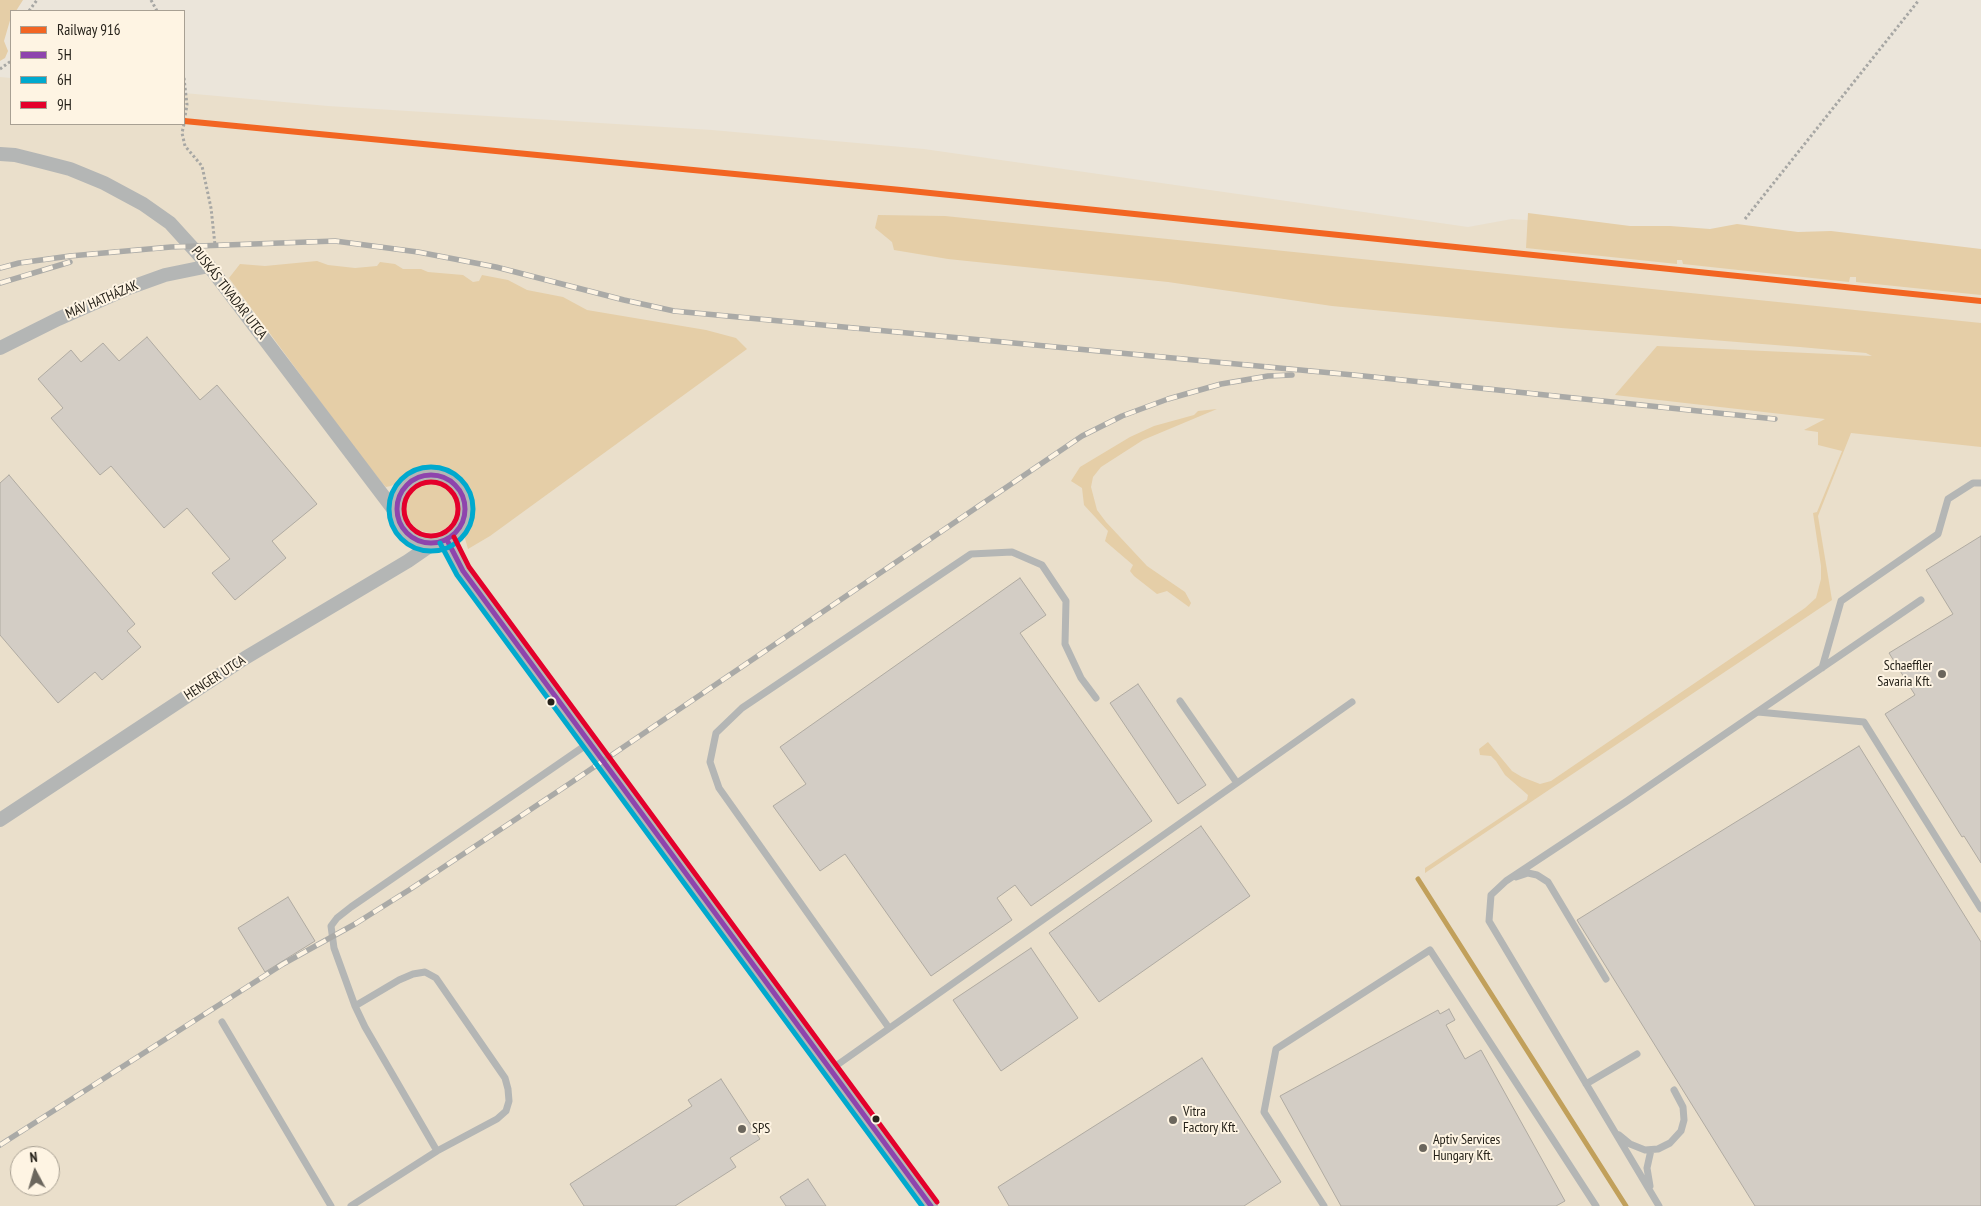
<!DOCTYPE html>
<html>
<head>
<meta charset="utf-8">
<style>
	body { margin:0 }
	#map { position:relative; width:1981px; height:1206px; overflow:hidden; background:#ebe5da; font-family:"PT Sans Narrow",sans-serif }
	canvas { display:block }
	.legend { position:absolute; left:10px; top:10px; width:175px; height:115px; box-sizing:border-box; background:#fef4e3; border:1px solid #a8a093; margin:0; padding:6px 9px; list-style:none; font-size:15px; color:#26221a }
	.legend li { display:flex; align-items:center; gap:10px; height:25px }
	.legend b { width:25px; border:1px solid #a8a093 }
	.north { position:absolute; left:10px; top:1146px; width:50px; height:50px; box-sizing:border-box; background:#fef4e3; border:1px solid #a8a093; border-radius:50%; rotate:354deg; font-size:14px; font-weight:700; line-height:20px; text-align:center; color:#26221a }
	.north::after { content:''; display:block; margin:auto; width:18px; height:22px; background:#6b665d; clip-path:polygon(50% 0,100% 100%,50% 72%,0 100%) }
</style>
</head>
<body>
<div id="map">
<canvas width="1981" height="1206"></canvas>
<ul class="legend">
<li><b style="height:6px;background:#f26522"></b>Railway 916</li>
<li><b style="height:6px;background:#8e44ad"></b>5H</li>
<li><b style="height:6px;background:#00a9ce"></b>6H</li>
<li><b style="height:6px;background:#e4002b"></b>9H</li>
</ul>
<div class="north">N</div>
</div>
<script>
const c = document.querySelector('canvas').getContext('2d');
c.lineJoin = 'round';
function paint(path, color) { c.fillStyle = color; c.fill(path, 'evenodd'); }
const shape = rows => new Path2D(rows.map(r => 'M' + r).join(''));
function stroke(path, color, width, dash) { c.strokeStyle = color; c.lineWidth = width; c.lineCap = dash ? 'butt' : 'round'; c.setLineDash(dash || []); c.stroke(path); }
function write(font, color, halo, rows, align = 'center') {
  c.font = font + ' "PT Sans Narrow",sans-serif'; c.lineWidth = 4; c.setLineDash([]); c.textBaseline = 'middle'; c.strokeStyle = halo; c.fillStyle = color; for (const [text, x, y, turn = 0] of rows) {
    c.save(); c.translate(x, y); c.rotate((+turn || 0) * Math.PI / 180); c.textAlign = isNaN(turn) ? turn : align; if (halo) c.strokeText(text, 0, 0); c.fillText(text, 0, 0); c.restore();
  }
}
const built = shape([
	[0,77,11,78,11,124,184,124,184,93,328,106,712,130,924,149,1468,227,1512,219,1981,253,1981,1206,0,1206],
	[20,1156,50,1156,50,1186,20,1186]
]);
const green = shape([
	[0,0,23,0,16,11,11,11,11,17,4,41,8,51,5,58,0,61],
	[1528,213,1630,226,1670,226,1710,229,1737,224,1798,232,1831,231,1981,249,1981,295,1856,282,1856,277,1850,277,1849,282,1683,264,1682,260,1677,260,1677,264,1526,248],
	[878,215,945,216,1981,323,1981,447,1851,433,1818,516,1832,600,1425,873,1425,868,1527,800,1528,795,1505,775,1496,761,1491,756,1480,755,1479,749,1488,742,1512,771,1522,777,1540,784,1551,781,1805,608,1816,598,1821,579,1821,566,1813,513,1817,512,1842,451,1818,445,1818,432,1804,430,1825,419,1615,395,1657,346,1872,356,1866,353,1800,347,1561,328,1332,306,1168,282,948,259,894,250,892,242,875,228],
	[317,261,328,265,355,268,377,266,380,262,395,264,403,269,421,269,428,272,463,275,473,282,479,281,482,275,508,280,527,290,563,297,587,310,706,330,736,338,747,349,490,536,468,549,464,535,470,516,470,503,467,492,460,481,444,471,431,468,412,473,391,486,386,487,383,484,350,442,229,278,240,264,265,266],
	[1217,409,1143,440,1101,467,1093,477,1091,487,1097,510,1106,522,1147,566,1185,592,1191,603,1189,607,1167,591,1157,594,1134,576,1130,571,1133,565,1105,541,1108,531,1084,505,1082,488,1071,481,1080,467,1130,437,1154,426,1194,415,1198,411],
	'406 508a25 25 0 1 1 50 0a25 25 0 1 1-50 0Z'
]);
const stream = shape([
	[1418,879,1626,1206]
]);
const building = shape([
	[147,337,200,400,217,385,317,504,272,541,286,558,235,600,212,573,230,559,187,508,164,528,111,466,100,475,51,418,63,408,38,379,71,350,81,362,103,343,119,361,147,337],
	[9,475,135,624,127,631,141,647,102,680,95,672,58,703,0,635,0,483,9,475],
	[1981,536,1981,863,1964,836,1962,837,1885,714,1915,695,1889,653,1953,614,1926,570,1981,536],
	[1020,578,1046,615,1020,633,1152,821,1031,906,1015,885,997,898,1012,920,931,976,845,854,820,871,773,806,806,784,780,747,1020,578],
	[1138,684,1206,785,1178,804,1110,703,1138,684],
	[1859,746,1981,942,1981,1206,1755,1206,1577,920,1859,746],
	[1201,826,1250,896,1099,1002,1049,933,1201,826],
	[288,897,315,941,265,972,238,928,288,897],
	[1031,948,1078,1018,1001,1071,953,1000,1031,948],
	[1449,1009,1455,1020,1446,1025,1465,1059,1481,1050,1565,1201,1556,1206,1341,1206,1280,1096,1438,1010,1440,1014,1449,1009],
	[1202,1058,1281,1182,1244,1206,1009,1206,998,1187,1202,1058],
	[721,1079,760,1139,730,1158,736,1167,675,1206,584,1206,570,1184,692,1106,688,1100,721,1079],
	[808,1179,826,1206,786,1206,780,1197,808,1179]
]);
const path = shape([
	[151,0,157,11],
	[29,11,37,0],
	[0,69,11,61],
	[184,78,187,105,184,122],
	[184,124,182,133,185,146,202,166,211,208,215,245],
	[1745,219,1919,0]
]);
const service = shape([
	[1822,668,1841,601,1938,534,1948,499,1973,483,1981,483],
	[1180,701,1237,783],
	[1758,712,1864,722,1981,909],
	[1516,877,1528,873,1537,875,1548,882,1606,979],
	[355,1006,399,980,413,974,425,972,436,978,505,1078,508,1089,509,1101,506,1111,497,1119,437,1151,365,1027,355,1006,334,948,331,926,337,918,351,907,589,743],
	[222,1022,331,1206],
	[889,1028,719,788,710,762,716,733,742,708,971,554,1012,552,1042,565,1066,601,1065,644,1081,678,1096,698],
	[830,1070,1352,702],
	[1586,1084,1637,1054],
	[1619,1135,1630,1144,1645,1150,1658,1149,1670,1143,1681,1131,1684,1120,1683,1107,1674,1090],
	[1650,1186,1647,1168,1651,1150],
	[351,1206,437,1151],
	[1324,1206,1264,1112,1276,1049,1430,950,1596,1206],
	[1659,1206,1489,921,1491,895,1506,881,1627,801,1921,600]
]);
const minor = shape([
	[0,154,15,155,39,161,70,169,104,183,143,204,170,223,209,266,397,514],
	[0,348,58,319,126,289,165,275,209,266],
	'397 509a34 34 0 1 1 68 0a34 34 0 1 1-68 0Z',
	[447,540,463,571,931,1206],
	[0,820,245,658,408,561,434,543]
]);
const rail = shape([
	[0,268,19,263,70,256,171,247,335,241,418,252,496,267,624,300,674,311,1364,376,1775,419],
	[0,283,70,262],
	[0,1145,283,964,355,924,409,890,569,784,1082,436,1122,416,1168,399,1221,384,1268,376,1292,375]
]);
const bus1 = shape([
	'397 509a34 34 0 1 1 68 0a34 34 0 1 1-68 0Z',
	[447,540,463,571,931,1206]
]);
const bus2 = shape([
	'389 509a42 42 0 1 1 84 0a42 42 0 1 1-84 0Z',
	[440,543,457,575,922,1206]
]);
const bus3 = shape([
	'404 509a27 27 0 1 1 54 0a27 27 0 1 1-54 0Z',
	[454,537,469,567,937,1202]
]);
const rail1 = shape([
	[184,121,901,190,1981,301]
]);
const markers = [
	[1942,674,5,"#6b665d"],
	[551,702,4.5,"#26221a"],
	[876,1119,4.5,"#26221a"],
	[1173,1120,5,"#6b665d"],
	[742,1129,5,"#6b665d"],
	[1423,1148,5,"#6b665d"]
];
const streetNames = [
	["PUSKÁS TIVADAR UTCA",229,293,52],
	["MÁV HATHÁZAK",102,300,-23],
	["HENGER UTCA",215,678,-33]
];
const poiNames = [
	["Schaeffler",1932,666,"right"],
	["Savaria Kft.",1932,682,"right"],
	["Vitra",1183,1112],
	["Factory Kft.",1183,1128],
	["SPS",752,1129],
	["Aptiv Services",1433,1140],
	["Hungary Kft.",1433,1156]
];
paint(built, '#eadfcb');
paint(green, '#e5cea7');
stroke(stream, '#c1a05b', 5);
paint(building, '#d3cdc5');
stroke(building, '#b0aba2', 1);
stroke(path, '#a7a7a4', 3, [2.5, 2.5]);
stroke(service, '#b4b6b5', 7);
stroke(minor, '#b4b6b5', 14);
stroke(rail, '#aaaaa7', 5.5);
stroke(rail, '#fef4e3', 4, [11]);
stroke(bus1, '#8e44ad', 5);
stroke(bus2, '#00a9ce', 5);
stroke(bus3, '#e4002b', 5);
stroke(rail1, '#f26522', 6);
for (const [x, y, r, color] of markers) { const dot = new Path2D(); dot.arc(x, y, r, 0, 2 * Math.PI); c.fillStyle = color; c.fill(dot); stroke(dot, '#fef4e3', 2); }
write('14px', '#26221a', '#fef4e3', streetNames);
write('14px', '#26221a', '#fef4e3', poiNames, 'left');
</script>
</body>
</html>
